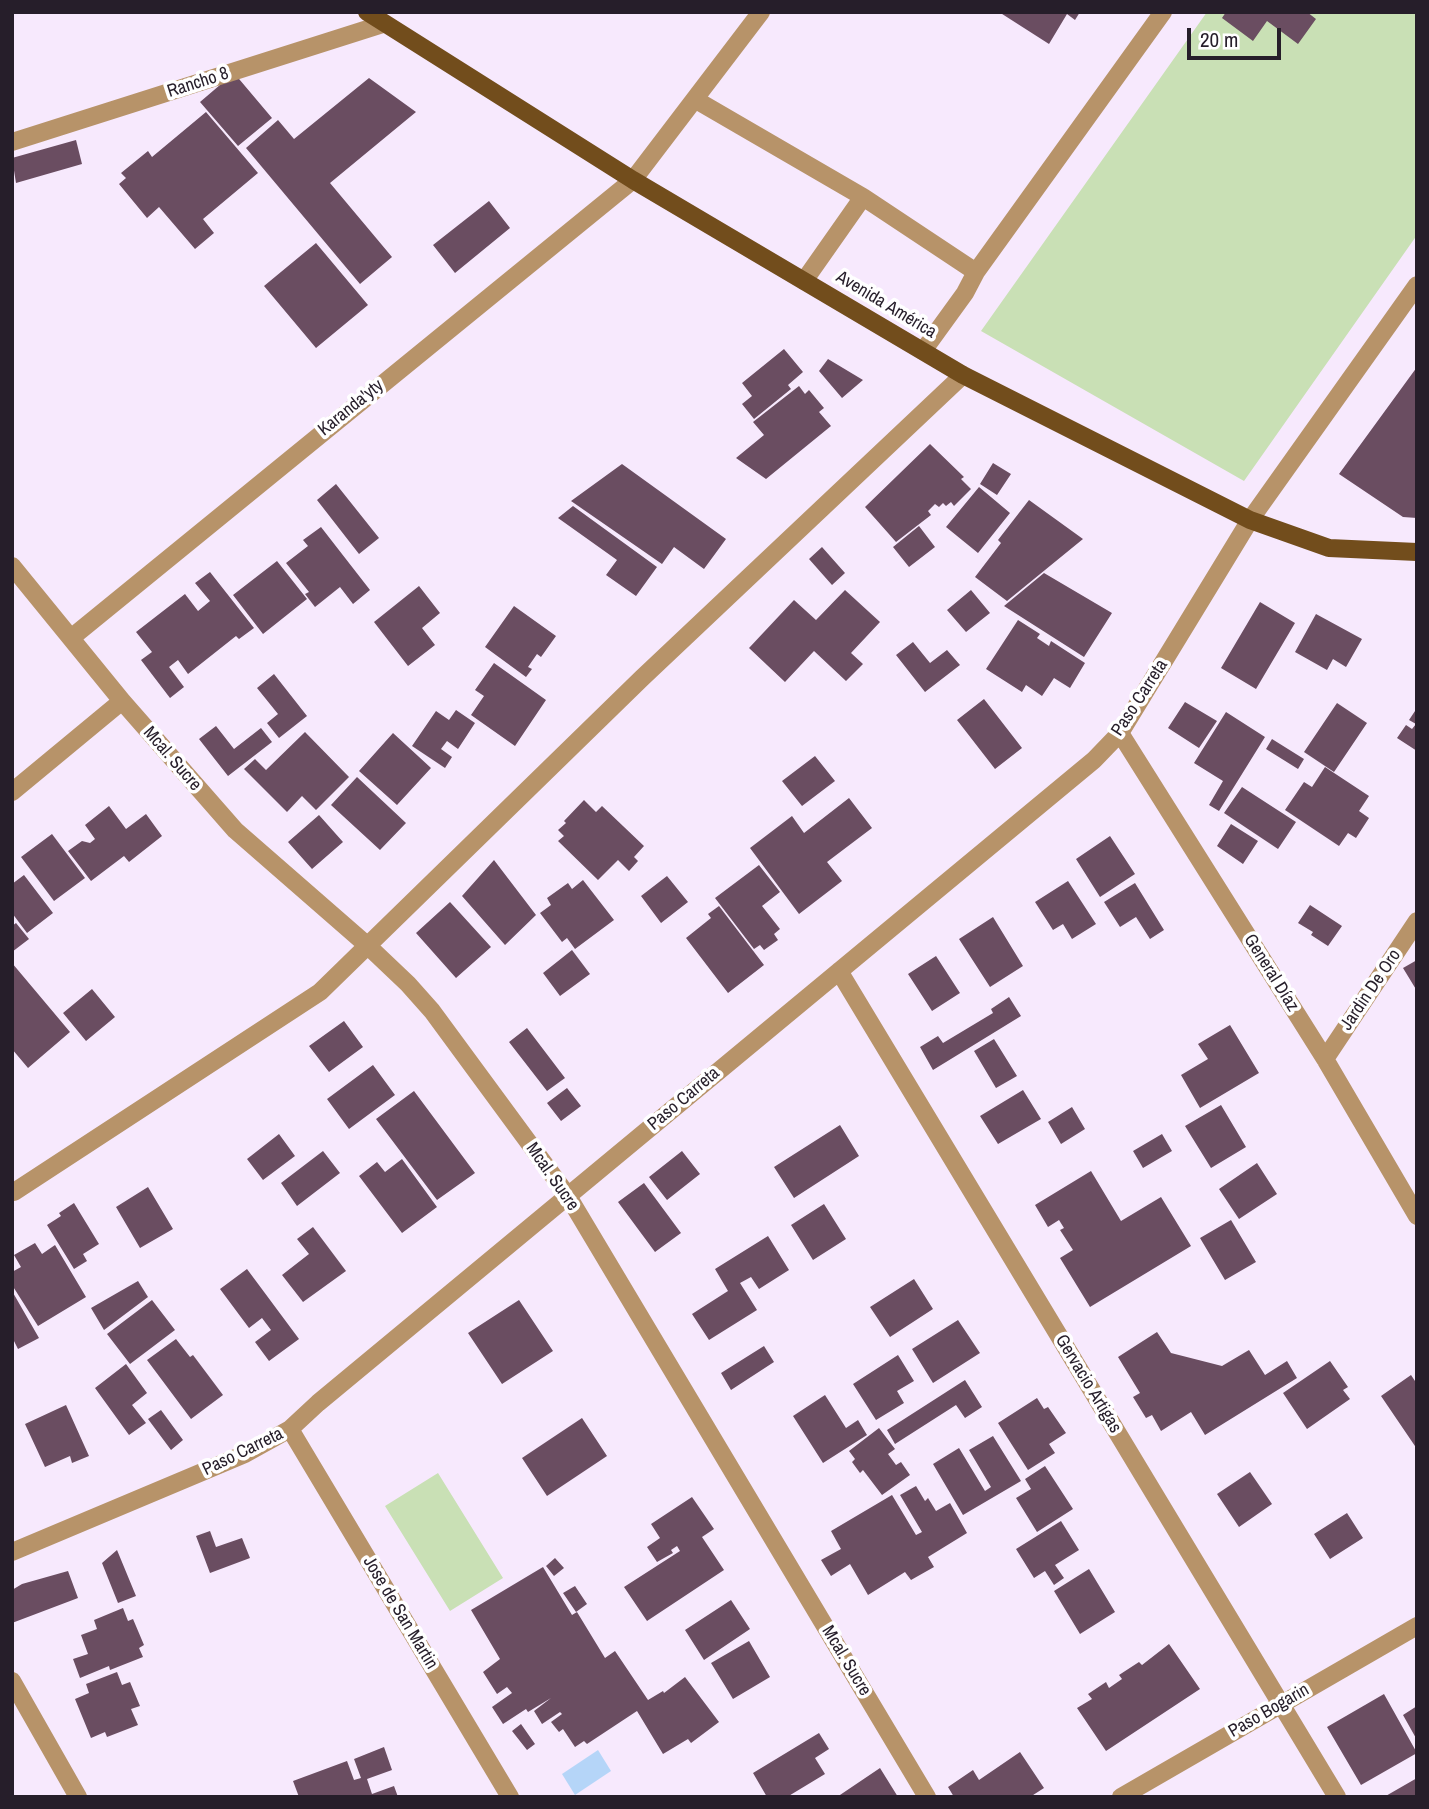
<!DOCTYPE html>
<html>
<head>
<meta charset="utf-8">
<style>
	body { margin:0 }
	#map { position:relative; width:1429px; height:1809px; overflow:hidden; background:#f7e9fd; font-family:"Archivo Narrow",sans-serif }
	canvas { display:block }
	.frame { position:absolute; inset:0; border:14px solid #261e2a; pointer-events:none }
	.scale { position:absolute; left:1187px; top:28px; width:94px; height:32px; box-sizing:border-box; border:4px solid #261e2a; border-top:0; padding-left:9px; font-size:21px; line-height:24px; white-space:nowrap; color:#261e2a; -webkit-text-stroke:5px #fff; paint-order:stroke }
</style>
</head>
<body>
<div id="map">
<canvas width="1429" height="1809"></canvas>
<div class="frame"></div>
<div class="scale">20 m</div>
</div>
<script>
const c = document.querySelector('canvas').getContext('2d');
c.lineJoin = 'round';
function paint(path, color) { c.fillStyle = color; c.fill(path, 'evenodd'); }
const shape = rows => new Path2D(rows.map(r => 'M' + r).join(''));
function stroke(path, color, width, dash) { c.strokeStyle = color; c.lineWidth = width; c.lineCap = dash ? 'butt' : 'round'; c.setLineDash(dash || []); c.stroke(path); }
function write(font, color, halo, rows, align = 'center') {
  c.font = font + ' "Archivo Narrow",sans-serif'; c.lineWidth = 7; c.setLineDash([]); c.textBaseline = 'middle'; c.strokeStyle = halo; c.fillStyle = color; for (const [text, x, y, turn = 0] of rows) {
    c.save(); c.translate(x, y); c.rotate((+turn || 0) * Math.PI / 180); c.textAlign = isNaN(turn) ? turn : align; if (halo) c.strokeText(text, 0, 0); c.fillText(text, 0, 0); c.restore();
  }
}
const green = shape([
	[1207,12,1417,12,1417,235,1244,481,981,331],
	[438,1473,503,1578,450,1611,385,1506]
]);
const water = shape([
	[598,1750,611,1771,575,1795,562,1774]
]);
const building = shape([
	[999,12,1080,12,1075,20,1067,14,1049,44],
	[1226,12,1307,12,1316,19,1298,44,1267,21,1253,41,1222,18],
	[234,73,272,118,238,146,200,102],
	[369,78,416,112,330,183,392,257,360,284,246,148,278,120,294,139],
	[206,112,258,173,203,219,214,233,195,249,159,207,147,218,119,184,126,178,121,173,148,151,152,157],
	[76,140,82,164,16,183,12,158],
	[489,201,510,228,455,273,433,245],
	[316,243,368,305,316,348,264,286],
	[784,349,803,372,788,385,791,389,754,419,742,404,752,396,742,383],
	[828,359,863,380,842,398,819,371],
	[1417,367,1417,518,1403,517,1339,474],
	[799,386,805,394,809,390,824,408,819,412,831,426,766,479,736,458,764,435,753,422],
	[930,444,964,477,961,479,971,489,954,506,951,502,946,506,943,503,939,507,935,504,928,511,931,515,896,542,865,507],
	[993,463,1011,474,997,495,980,484],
	[622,464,726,539,704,569,674,547,662,564,571,501],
	[336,484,379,538,359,554,317,500],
	[979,487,1010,513,978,553,946,527],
	[1029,500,1083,539,1007,601,975,577,1001,543,998,540],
	[573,506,657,567,636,596,606,575,617,560,558,518],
	[919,526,935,547,909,567,893,547],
	[321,527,370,590,353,604,340,587,315,607,305,594,309,592,286,563,308,546,303,540],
	[822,547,845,573,832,585,809,559],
	[277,561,307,599,263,634,233,595],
	[210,572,254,628,239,639,236,636,188,674,178,660,169,667,184,687,170,698,141,660,152,652,136,632,185,594,198,611,210,601,195,583],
	[1044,573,1112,613,1084,657,1004,606],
	[419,586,440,613,422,628,435,645,408,666,374,622],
	[845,590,880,622,851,653,863,664,846,681,814,651,785,682,749,648,794,600,816,620],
	[971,590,990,613,966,632,947,610],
	[1260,602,1295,623,1256,689,1221,668],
	[514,606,556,636,541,657,537,654,528,667,532,669,526,677,485,647],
	[1316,614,1362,639,1346,667,1333,659,1327,670,1295,652],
	[1018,620,1040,634,1037,638,1049,646,1051,641,1085,663,1070,688,1054,678,1042,696,1026,685,1022,692,986,669],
	[913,642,930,663,947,650,960,665,925,692,896,655],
	[494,663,546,700,515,746,471,715,484,696,475,690],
	[274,674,307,716,279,738,267,723,278,714,257,688],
	[984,699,1022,748,995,769,957,720],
	[1185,702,1217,721,1199,748,1168,728],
	[1337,703,1367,723,1334,772,1304,752],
	[1417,708,1417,751,1397,738,1406,725,1412,729,1416,724,1409,720],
	[456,710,475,723,458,749,447,741,441,749,452,757,445,768,412,746,436,711,449,720],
	[1226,712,1265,737,1219,811,1209,805,1223,781,1194,763],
	[216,726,234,749,261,728,272,742,228,776,199,739],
	[305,732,349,777,316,810,302,796,287,812,244,769,255,759,266,770],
	[393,733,431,768,397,805,359,771],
	[1272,739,1304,759,1298,769,1266,749],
	[815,756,835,781,802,806,782,781],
	[1325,767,1369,796,1359,811,1369,818,1356,838,1348,833,1339,846,1285,810,1304,782,1312,787],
	[357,777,406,823,380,850,331,805],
	[1242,787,1296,822,1278,849,1224,813],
	[849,798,872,828,827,862,842,881,799,914,750,848,792,816,804,833],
	[584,800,596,812,602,806,644,846,634,857,638,861,629,871,618,860,598,880,558,841,564,836,558,830,566,823,564,821],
	[109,806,126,829,146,814,162,836,129,862,124,856,91,881,68,851,82,841,90,843,95,839,85,825],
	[319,815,343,842,312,869,288,842],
	[1231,824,1258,841,1243,864,1217,846],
	[52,834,85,878,54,901,21,857],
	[1110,836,1135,874,1100,897,1076,859],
	[494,860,536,915,505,945,462,896],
	[759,865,780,892,762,906,780,929,774,934,778,940,764,950,760,945,754,949,715,898],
	[24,875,53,913,27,933,12,913,12,884],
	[667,876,688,902,661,923,641,896],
	[583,880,614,920,575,949,567,938,562,942,540,913,551,905,547,898,568,883,572,889],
	[1068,881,1096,924,1072,939,1063,924,1053,930,1035,902],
	[1135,883,1164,930,1150,939,1136,917,1120,927,1104,902],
	[450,902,491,947,456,978,416,933],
	[1310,905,1342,926,1328,946,1311,935,1313,932,1298,923],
	[719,906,764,965,728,993,686,938,711,918,708,914],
	[993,917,1023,966,990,987,959,939],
	[16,923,29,939,12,952,12,926],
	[572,950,590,974,560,996,543,973],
	[936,956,960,993,932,1011,908,974],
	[1417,960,1417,991,1403,968],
	[12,963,70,1032,28,1068,12,1049],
	[92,989,115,1017,86,1041,63,1013],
	[1009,997,1021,1016,933,1070,920,1047,938,1036,943,1043,993,1013,991,1009],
	[344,1021,363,1047,329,1072,309,1046],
	[1230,1025,1259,1073,1200,1108,1181,1075,1208,1059,1198,1044],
	[527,1028,565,1078,547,1091,509,1042],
	[994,1039,1017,1076,996,1088,974,1051],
	[373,1065,395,1095,349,1129,327,1099],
	[567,1088,581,1106,561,1121,547,1103],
	[1023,1090,1041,1119,998,1144,980,1116],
	[414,1091,475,1173,437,1200,376,1119],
	[1221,1105,1246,1147,1211,1168,1185,1126],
	[1072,1107,1085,1129,1061,1144,1048,1122],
	[840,1125,859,1156,794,1198,774,1167],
	[279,1134,295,1156,263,1180,247,1159],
	[1162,1134,1172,1151,1143,1168,1133,1151],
	[323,1151,340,1173,297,1206,281,1183],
	[682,1151,700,1174,667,1200,649,1177],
	[402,1159,437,1207,402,1233,359,1176,377,1162,385,1172],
	[1257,1163,1277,1194,1239,1219,1219,1189],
	[1091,1171,1121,1221,1161,1197,1191,1246,1090,1307,1060,1258,1073,1250,1060,1230,1064,1228,1059,1220,1048,1227,1035,1205],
	[644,1183,681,1233,655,1252,618,1202],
	[148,1187,173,1229,140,1248,116,1207],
	[74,1203,99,1244,83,1254,87,1261,74,1269,47,1225,61,1216,59,1213],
	[824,1204,846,1239,813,1260,791,1225],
	[1231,1220,1256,1262,1225,1280,1200,1238],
	[313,1227,346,1271,303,1302,282,1275,309,1254,297,1239],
	[768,1236,789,1270,759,1289,751,1277,740,1283,757,1310,709,1340,692,1314,728,1291,715,1269],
	[35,1243,42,1254,55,1245,86,1297,38,1326,12,1285,12,1272,21,1267,14,1255],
	[247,1269,299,1339,269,1361,255,1342,271,1330,262,1318,249,1328,220,1289],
	[914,1279,933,1309,890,1337,870,1307],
	[138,1281,148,1297,104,1330,91,1308],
	[12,1291,39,1338,18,1349,12,1337],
	[152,1300,175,1330,130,1364,107,1334],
	[519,1300,553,1351,502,1384,468,1333],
	[958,1320,980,1353,933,1383,912,1349],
	[1157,1332,1171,1353,1222,1366,1249,1350,1265,1375,1287,1361,1297,1378,1205,1435,1191,1412,1161,1431,1152,1415,1146,1418,1133,1397,1140,1393,1118,1357],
	[176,1339,190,1357,193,1355,223,1395,191,1419,147,1360],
	[764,1346,774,1362,731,1390,721,1373],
	[898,1355,914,1381,897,1391,904,1403,876,1420,853,1384],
	[1330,1361,1348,1387,1343,1390,1350,1399,1307,1429,1283,1393],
	[126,1364,147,1393,132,1405,146,1423,129,1435,95,1388],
	[1411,1375,1417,1384,1417,1449,1381,1396],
	[965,1380,982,1407,965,1418,956,1405,895,1444,887,1430],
	[825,1395,846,1428,858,1420,867,1435,823,1463,793,1416],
	[1037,1398,1044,1409,1048,1407,1066,1433,1049,1444,1055,1453,1028,1470,998,1423],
	[66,1405,89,1456,72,1463,70,1456,45,1467,25,1424],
	[161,1410,183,1440,171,1450,148,1419],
	[582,1418,607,1456,547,1496,522,1458],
	[879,1428,895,1449,888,1454,896,1465,901,1462,910,1475,882,1495,863,1470,860,1473,852,1462,855,1459,849,1451],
	[993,1436,1021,1481,963,1515,933,1464,959,1448,985,1491,991,1487,969,1450],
	[1045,1466,1073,1509,1037,1532,1016,1498,1031,1489,1025,1479],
	[1250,1472,1272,1504,1239,1527,1217,1494],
	[916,1486,925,1501,928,1498,936,1511,950,1503,967,1533,928,1557,934,1567,911,1580,905,1572,868,1595,850,1564,831,1576,821,1560,841,1549,831,1531,892,1495,916,1535,922,1532,900,1495],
	[692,1497,714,1529,702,1537,724,1570,647,1621,624,1587,680,1551,677,1546,671,1550,673,1553,657,1562,647,1547,660,1538,651,1524],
	[1347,1513,1363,1538,1330,1559,1314,1534],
	[1061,1521,1079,1550,1055,1565,1064,1578,1054,1585,1045,1571,1034,1578,1016,1549],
	[210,1531,216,1547,242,1538,250,1558,210,1573,196,1536],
	[117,1550,136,1596,118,1603,102,1563],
	[555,1558,564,1568,554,1576,546,1566],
	[543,1567,572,1615,577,1612,605,1658,615,1651,648,1700,663,1691,664,1693,685,1677,719,1722,691,1743,688,1739,663,1754,637,1711,587,1744,584,1741,575,1747,563,1729,559,1732,551,1722,562,1714,560,1712,542,1724,534,1711,551,1698,528,1712,526,1709,503,1724,492,1707,512,1693,507,1687,497,1694,483,1672,500,1659,471,1610],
	[1089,1569,1115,1612,1080,1634,1054,1591],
	[68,1571,78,1598,12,1623,12,1590,22,1584],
	[575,1586,587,1604,576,1612,563,1593],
	[731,1600,750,1629,704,1660,685,1630],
	[123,1608,128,1621,133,1619,144,1645,139,1648,143,1657,110,1670,109,1666,80,1678,73,1659,88,1654,81,1635,97,1629,94,1620],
	[749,1641,770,1677,733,1699,711,1663],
	[1169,1644,1200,1689,1106,1751,1077,1708,1092,1699,1088,1694,1106,1682,1109,1688,1122,1679,1119,1675,1139,1662,1142,1665],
	[117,1672,122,1685,130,1682,140,1706,131,1709,138,1725,107,1737,105,1732,91,1738,75,1699,89,1693,86,1684],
	[1384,1694,1417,1753,1361,1785,1327,1727],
	[1417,1706,1417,1740,1403,1715],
	[521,1724,535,1744,527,1750,512,1731],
	[819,1733,829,1749,815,1758,825,1774,787,1797,767,1797,753,1773],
	[384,1747,392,1770,367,1779,372,1794,394,1786,398,1797,299,1797,293,1781,347,1761,354,1780,361,1778,354,1759],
	[1020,1752,1044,1788,1030,1797,954,1797,948,1787,973,1770,979,1780],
	[880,1768,898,1797,837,1797],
	[1417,1778,1417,1797,1384,1797]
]);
const minor = shape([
	[696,100,863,197,976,272],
	[12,142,383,24],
	[804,281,863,197],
	[923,351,965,293,976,272,1163,12],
	[12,566,122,701,235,830,368,946,408,984,432,1011,568,1196,927,1797],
	[71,638,633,180,761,12],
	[1120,733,1325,1059,1417,1216],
	[12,792,122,701],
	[839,971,1337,1797],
	[1325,1059,1417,921],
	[14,1192,320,992,642,678,963,375],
	[290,1429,510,1797],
	[12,1552,245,1454,290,1429,318,1403,1094,760,1120,733,1250,520,1417,285],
	[12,1681,78,1797],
	[1121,1797,1417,1626]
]);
const major = shape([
	[367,12,633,180,963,375,1250,520,1329,548,1417,552]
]);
const streetNames = [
	["Rancho 8",198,83,-18],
	["Avenida América",886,305,31],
	["Karanda'yty",351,408,-39],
	["Paso Carreta",1140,698,-57],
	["Mcal. Sucre",172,759,49],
	["General Díaz",1271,973,58],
	["Jardin De Oro",1371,990,-56],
	["Paso Carreta",684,1099,-40],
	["Mcal. Sucre",552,1177,55],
	["Gervacio Artigas",1088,1384,59],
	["Paso Carreta",243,1452,-26],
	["Jose de San Martin",400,1613,59],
	["Mcal. Sucre",846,1661,59],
	["Paso Bogarin",1269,1711,-30]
];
paint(green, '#c9e0b5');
paint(water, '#b5d5f8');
paint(building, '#6a4d61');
stroke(minor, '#b79369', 18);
stroke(major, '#724d1c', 18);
write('18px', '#261e2a', '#fff', streetNames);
</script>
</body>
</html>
